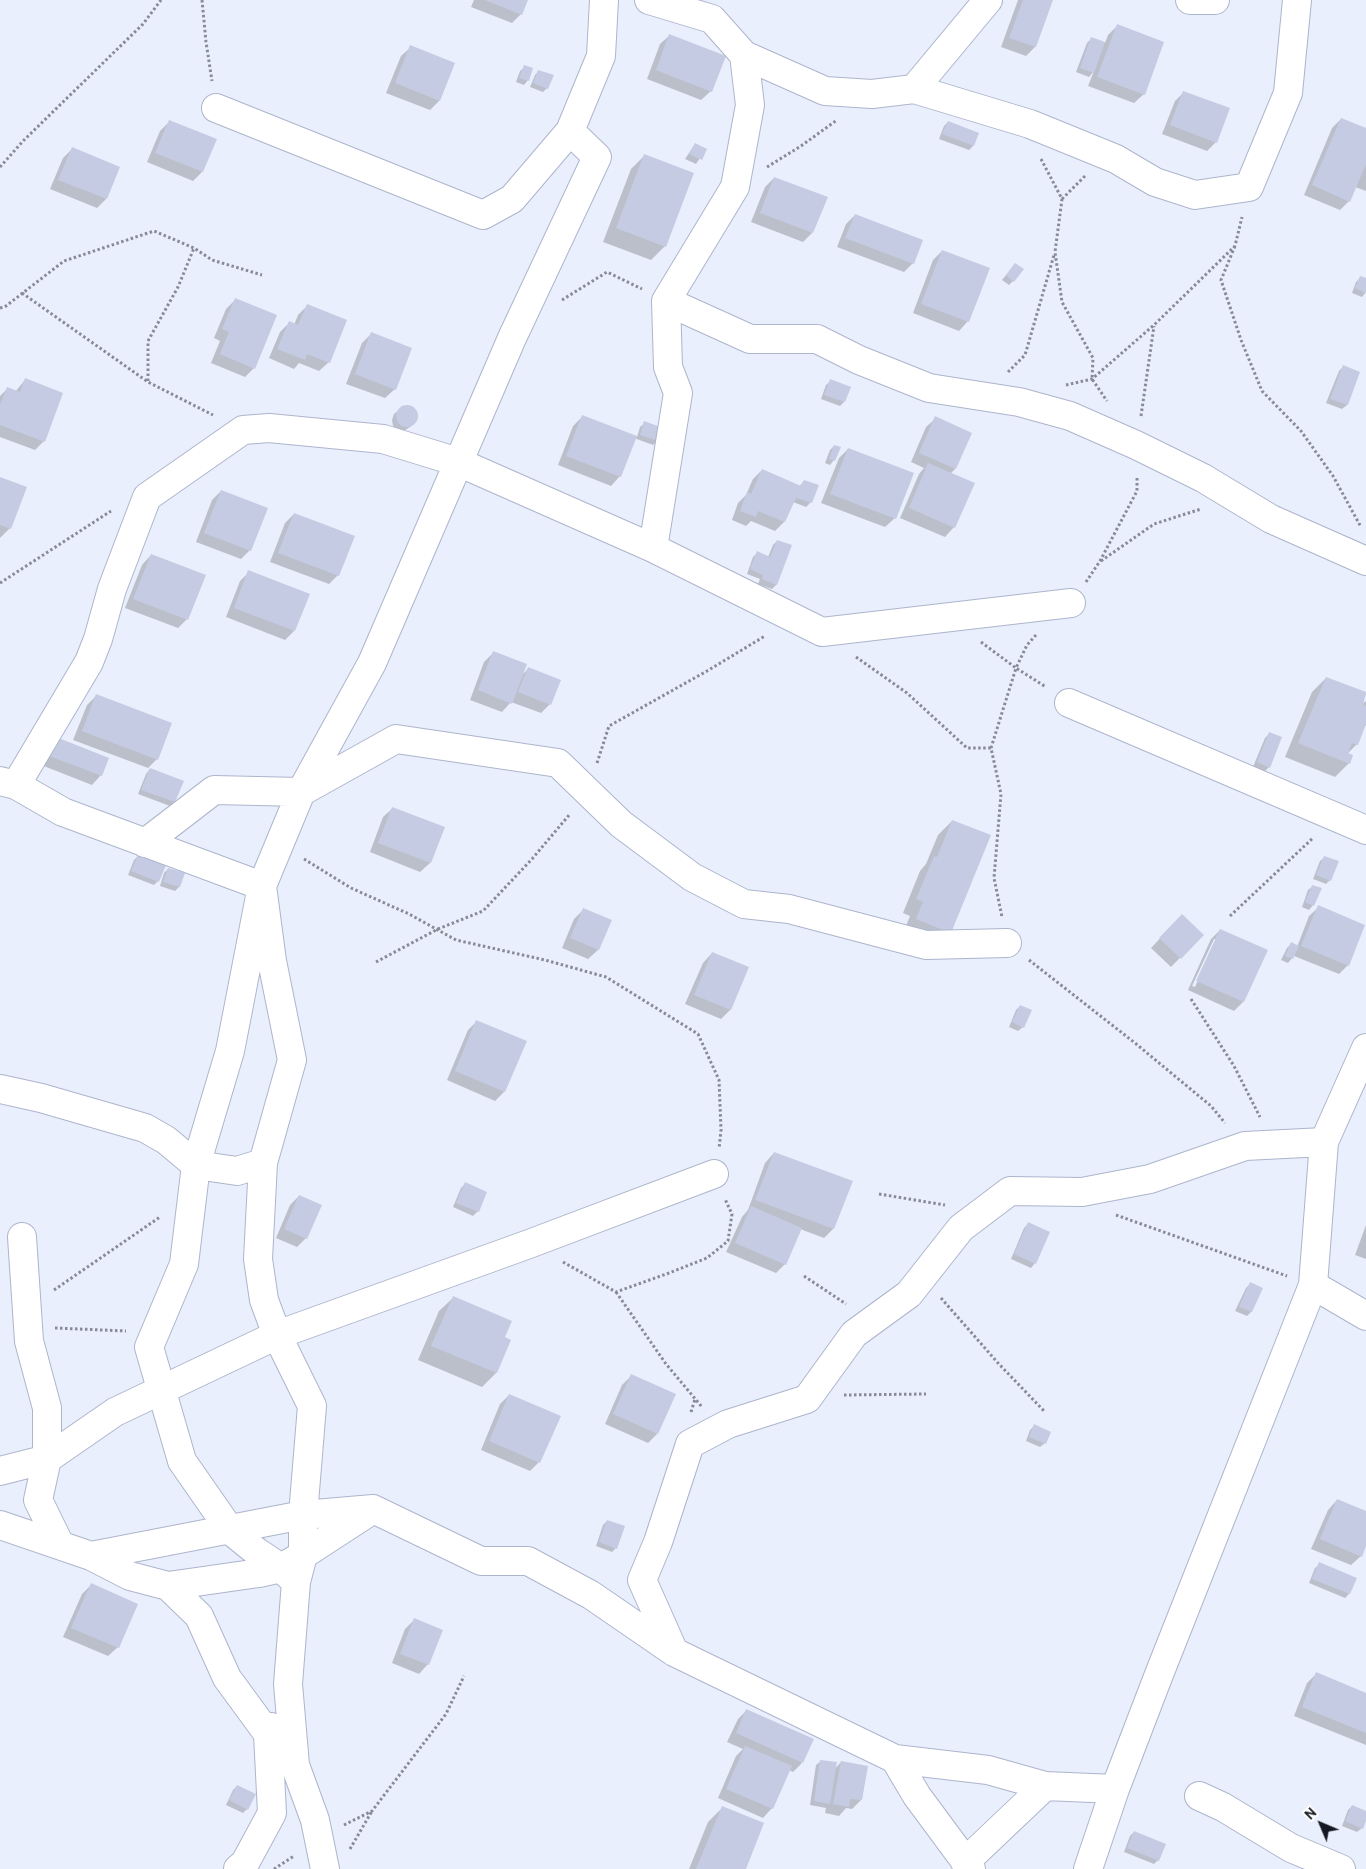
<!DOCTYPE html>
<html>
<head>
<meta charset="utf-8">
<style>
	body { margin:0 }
	#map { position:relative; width:1366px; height:1869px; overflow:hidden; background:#eaeffd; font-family:Cabin,sans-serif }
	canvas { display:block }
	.north { position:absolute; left:1296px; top:1799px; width:50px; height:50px; -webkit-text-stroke:4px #fcfcfc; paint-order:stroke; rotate:315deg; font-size:14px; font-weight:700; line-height:20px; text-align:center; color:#151820 }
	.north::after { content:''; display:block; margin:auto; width:18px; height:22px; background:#151820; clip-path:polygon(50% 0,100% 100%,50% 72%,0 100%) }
</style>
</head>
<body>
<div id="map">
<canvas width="1366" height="1869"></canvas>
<div class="north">N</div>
</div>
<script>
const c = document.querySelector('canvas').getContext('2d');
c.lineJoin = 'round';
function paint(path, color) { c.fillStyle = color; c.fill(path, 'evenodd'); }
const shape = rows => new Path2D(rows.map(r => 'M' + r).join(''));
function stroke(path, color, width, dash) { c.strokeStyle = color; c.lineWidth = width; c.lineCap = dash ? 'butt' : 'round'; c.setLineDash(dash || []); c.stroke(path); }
const shadow = shape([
	[474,0,527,0,521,14,512,23,471,7],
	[1018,0,1052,0,1035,47,1026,56,1001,47],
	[1117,26,1144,94,1134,103,1088,86,1094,71,1089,77,1076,72,1087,43,1091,39,1105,43,1108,35],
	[670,35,711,91,701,100,647,79,660,44],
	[411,47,454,64,439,101,430,110,386,93,401,56],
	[525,67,528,80,524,85,516,82,520,71],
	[539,71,547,88,543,92,530,87,535,75],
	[1184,92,1216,142,1207,151,1162,134,1175,101],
	[1341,119,1366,130,1366,191,1355,187,1349,201,1340,210,1304,195,1332,128],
	[169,122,202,172,193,181,147,162,160,131],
	[948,122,978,133,973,146,969,150,939,139,944,126],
	[695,144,706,149,696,164,685,159],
	[72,149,106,199,97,208,50,189,63,158],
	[645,155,665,246,651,260,603,242,631,169],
	[774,178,812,233,803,242,751,222,765,187],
	[855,215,913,263,904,272,837,247,846,224],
	[942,251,968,321,959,331,913,313,933,260],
	[1015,264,1013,281,1009,285,1002,280],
	[1361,277,1366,280,1366,292,1362,297,1352,293,1356,282],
	[235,300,254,368,245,377,211,363,220,341,214,338,226,309],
	[307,306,329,362,319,371,299,363,294,369,269,358,280,332,289,323,294,325,298,315],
	[371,334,395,389,385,398,346,384,362,343],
	[1343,367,1359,372,1347,405,1342,409,1326,403,1339,371],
	[25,380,44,441,35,450,0,437,0,396,7,389,15,392],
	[831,381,844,402,840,406,821,399,826,385],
	[404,406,410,406,415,411,417,417,414,423,410,427,404,431,398,430,393,426,392,420,394,414],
	[582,417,637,437,640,427,645,423,657,441,653,445,634,438,620,476,611,486,558,465,573,426],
	[936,418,955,469,950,474,954,527,945,537,900,518,919,474,924,468,911,462,926,427],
	[834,446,834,460,830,465,825,463,830,450],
	[848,449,895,518,885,527,821,503,839,458],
	[762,470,799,487,804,481,811,502,806,507,793,502,784,522,775,531,751,521,746,526,732,520,738,503,746,495,753,479],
	[0,478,10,528,0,538],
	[221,491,250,550,241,559,196,542,212,500],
	[294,514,338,575,329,584,270,562,285,523],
	[777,541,776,585,772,589,758,584,760,579,747,574,753,557,757,553,768,557,773,545],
	[151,555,187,619,178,628,125,608,142,565],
	[249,572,294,631,285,640,226,617,240,581],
	[493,653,522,675,528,669,550,704,541,713,511,702,502,712,470,700,484,662],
	[1326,678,1366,694,1361,705,1366,701,1366,725,1363,728,1357,744,1347,754,1349,763,1335,777,1285,757,1312,692],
	[96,696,157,759,148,768,73,740,87,705],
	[1269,734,1269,767,1265,771,1253,767,1265,738],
	[43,746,101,775,92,785,36,763],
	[150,769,182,782,174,802,170,806,138,794,146,774],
	[393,808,444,828,430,863,420,872,370,852,383,817],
	[952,821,950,933,903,933,910,916,903,913,920,871,926,864,938,835],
	[138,856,158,881,154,885,128,875,134,860],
	[1325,857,1330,880,1326,884,1313,879,1320,861],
	[168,869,183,874,179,887,175,891,160,886,164,873],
	[1313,886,1313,905,1309,910,1302,907,1308,890],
	[1319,907,1348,965,1339,974,1294,956,1288,963,1281,960,1287,948,1291,944,1297,947,1309,916],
	[583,910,610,921,598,950,588,959,562,948,574,919],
	[1182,915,1202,935,1171,967,1151,948],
	[1220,930,1266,951,1243,1002,1234,1011,1188,990,1211,939],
	[1214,939,1216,939,1195,987,1192,986],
	[712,953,748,968,730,1010,721,1019,685,1004,703,963],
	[1020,1006,1023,1027,1018,1031,1009,1027,1016,1010],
	[477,1021,504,1092,495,1101,447,1080,468,1030],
	[774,1153,851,1182,833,1229,824,1238,800,1229,785,1264,776,1273,726,1252,742,1217,748,1210,765,1163],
	[465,1184,478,1211,473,1216,453,1207,461,1188],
	[299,1196,306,1238,297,1247,276,1238,290,1205],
	[1029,1223,1035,1263,1031,1268,1011,1259,1024,1228],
	[1366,1225,1366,1259,1355,1255],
	[1250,1284,1251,1312,1247,1316,1235,1311,1246,1288],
	[453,1298,503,1338,509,1341,496,1373,482,1387,418,1360,439,1311],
	[631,1376,657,1434,648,1443,605,1424,622,1385],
	[509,1395,539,1462,530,1471,481,1450,500,1404],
	[1035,1425,1045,1443,1040,1447,1026,1441,1030,1430],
	[1337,1500,1366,1512,1366,1543,1361,1556,1351,1565,1311,1549,1328,1510],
	[607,1521,616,1548,612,1552,596,1546,603,1525],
	[1320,1564,1349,1594,1345,1598,1309,1583,1315,1568],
	[91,1585,118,1647,108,1656,63,1637,82,1594],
	[414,1620,428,1664,419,1674,392,1663,405,1629],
	[1316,1674,1366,1694,1366,1745,1294,1716,1307,1683],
	[747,1710,802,1763,793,1772,789,1770,772,1808,763,1818,718,1798,736,1756,743,1749,727,1742,738,1719],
	[821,1761,835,1769,841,1762,861,1800,852,1809,846,1808,839,1816,825,1813,826,1808,810,1805,816,1765],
	[237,1786,247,1809,243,1813,226,1805,233,1790],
	[1352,1806,1366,1812,1366,1818,1362,1828,1357,1832,1342,1826,1348,1810],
	[722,1808,745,1869,689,1869,708,1822],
	[1134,1832,1158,1860,1154,1864,1124,1852,1130,1836]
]);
const building = shape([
	[485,0,528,0,522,15],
	[1023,0,1053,0,1036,47,1009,38],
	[1117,24,1164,42,1145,95,1097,77],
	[669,34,726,56,712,92,656,70],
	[1091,37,1105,42,1094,73,1080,68],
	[410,45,455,63,440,101,395,83],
	[524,65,533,68,529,81,519,78],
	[538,70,554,75,548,89,533,83],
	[1183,91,1230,108,1217,143,1170,125],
	[1341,118,1366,128,1366,164,1350,202,1312,185],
	[169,120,217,139,203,172,155,153],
	[948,121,979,133,974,146,942,134],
	[695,143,707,149,702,160,689,154],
	[72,147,120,167,107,199,58,180],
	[644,154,694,173,666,247,616,228],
	[774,177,828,197,813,233,760,213],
	[855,214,923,240,914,264,845,238],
	[942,250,990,268,969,322,921,304],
	[1015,263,1024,269,1014,282,1006,275],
	[1360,276,1366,278,1366,293,1355,288],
	[235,298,277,315,255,369,220,354,229,332,222,329],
	[307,304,347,320,330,363,307,354,305,360,277,349,289,321,298,325],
	[371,332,412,348,396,390,355,374],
	[1343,365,1360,372,1348,405,1330,399],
	[25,378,63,393,45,442,0,425,0,405,7,387,20,392],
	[830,379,851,387,845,402,824,395],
	'396 416a11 11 0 1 1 22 0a11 11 0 1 1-22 0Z',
	[582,415,637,436,621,477,566,456],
	[935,416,972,433,956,469,919,453],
	[644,421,663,428,658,441,640,435],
	[834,445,841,447,835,461,829,459],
	[848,448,914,473,896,519,830,494],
	[928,463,975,483,955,528,909,508],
	[762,469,801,486,804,480,819,485,812,503,796,498,785,522,758,511,756,517,740,511,747,492,751,494],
	[0,477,27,487,11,529,0,525],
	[221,490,268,508,251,551,204,533],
	[294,513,355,536,339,576,278,553],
	[777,540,792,545,777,585,762,579,763,575,750,569,757,551,770,557],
	[151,554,206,575,188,620,133,599],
	[248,570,310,594,295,631,234,608],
	[493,651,527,664,512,704,478,690],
	[528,667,561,680,551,705,518,692],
	[1326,677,1366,692,1363,705,1366,706,1366,724,1358,745,1352,743,1348,753,1353,755,1350,764,1298,743],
	[96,694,172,723,158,760,82,731],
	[1269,732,1282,737,1270,768,1257,762],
	[51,735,109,758,102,776,44,754],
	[150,768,184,781,175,802,141,790],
	[392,807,445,827,431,863,378,843],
	[952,820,991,835,951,933,916,919,923,902,916,899,934,856,937,857],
	[138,855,166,865,159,882,131,871],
	[1324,856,1339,861,1331,881,1316,875],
	[168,868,185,873,180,887,163,882],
	[1312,885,1322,888,1314,906,1305,902],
	[1318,905,1365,925,1349,966,1301,946],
	[583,908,612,920,599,950,570,938],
	[1182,914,1204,935,1181,959,1159,938],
	[1220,929,1268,950,1244,1002,1196,981],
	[1291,942,1299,946,1293,959,1285,956],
	[712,952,749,967,731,1010,694,995],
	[1020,1005,1032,1010,1024,1028,1012,1022],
	[476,1020,527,1041,505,1092,455,1071],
	[774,1152,853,1181,834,1229,755,1200],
	[465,1182,487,1192,479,1212,456,1203],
	[299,1195,322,1205,307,1239,284,1229],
	[751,1206,802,1228,786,1265,735,1243],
	[1028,1222,1050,1232,1036,1264,1014,1254],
	[1250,1282,1263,1288,1252,1312,1239,1307],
	[453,1296,512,1321,505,1337,511,1340,497,1373,431,1346],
	[631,1374,676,1394,658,1434,613,1414],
	[509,1394,561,1416,540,1463,489,1441],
	[1034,1424,1051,1432,1046,1444,1029,1437],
	[1337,1499,1366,1511,1366,1546,1362,1557,1320,1539],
	[607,1520,625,1526,617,1549,599,1542],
	[1319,1562,1357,1578,1350,1594,1312,1579],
	[91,1583,138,1604,119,1648,71,1628],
	[414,1618,443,1630,429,1665,400,1654],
	[1316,1672,1366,1693,1366,1733,1302,1707],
	[746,1709,814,1739,803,1763,736,1733],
	[745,1746,792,1766,773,1809,726,1789],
	[820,1760,837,1762,830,1804,814,1801],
	[841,1761,868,1766,862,1800,850,1799,849,1807,833,1804],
	[237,1785,256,1794,248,1810,229,1800],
	[1352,1805,1366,1811,1366,1821,1363,1829,1345,1821],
	[722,1806,764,1823,746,1869,696,1869],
	[1134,1831,1166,1844,1159,1861,1127,1848]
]);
const path = shape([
	[202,0,206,42,212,81],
	[1041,159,1062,199,1055,252,1062,302,1093,358,1092,379,1107,401],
	[0,167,23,141,143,24,161,0],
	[767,167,801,146,837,120],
	[1062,199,1085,176],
	[1235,246,1221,280,1241,340,1262,391,1301,431,1333,476,1361,527],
	[22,293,148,382,213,415],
	[562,300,607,272,642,289],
	[0,308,6,306,64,261,154,231,194,248,212,260,262,275],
	[1008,372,1025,355,1054,255],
	[148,381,148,341,178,287,194,248],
	[1066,385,1092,379,1154,325,1235,246,1242,217],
	[1141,416,1154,326],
	[1101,561,1154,524,1201,509],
	[1086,582,1100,561,1137,491,1137,476],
	[0,583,111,511],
	[1036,635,1027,645,1016,668,1046,687],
	[981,642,1016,668,991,748,1001,794,994,878,1002,917],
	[856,657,907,693,967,748,991,748],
	[597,763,609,726,707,671,765,636],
	[304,859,351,888,409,914,456,940,545,960,606,977,698,1034,719,1080,721,1130,719,1149],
	[1230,916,1313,838],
	[1029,960,1135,1043,1211,1106,1225,1123],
	[376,962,438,929,483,911,532,859,570,814],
	[1191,999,1234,1066,1260,1117],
	[879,1194,945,1205],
	[1116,1215,1287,1276],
	[563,1262,616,1292,669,1273,707,1258,728,1241,732,1214,725,1199],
	[804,1276,846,1304],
	[54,1290,160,1217],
	[616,1292,666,1364,702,1407],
	[941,1298,998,1363,1045,1412],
	[55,1328,126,1331],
	[844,1395,926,1394],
	[691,1412,695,1399],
	[344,1825,372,1811,446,1714,464,1676],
	[350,1849,372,1811],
	[274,1869,294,1856]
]);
const minor = shape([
	[649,0,712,19,744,55,825,91,872,94,914,89,988,0],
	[1190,0,1215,0],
	[744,55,750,105,735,187,666,301,668,367,678,393,653,548,822,632,1071,603],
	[914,89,1030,124,1116,159,1155,182,1195,195,1249,187,1288,93,1297,0],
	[216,108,483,215,512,199,570,131,601,56,604,0],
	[666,301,750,339,817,339,859,360,929,388,1019,402,1070,416,1136,445,1203,478,1271,519,1366,561],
	[1069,703,1366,830],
	[0,781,16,785,63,812,262,886,301,792,372,663,512,338,597,157,570,131],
	[16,785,89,662,98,639,112,589,147,497,243,430,269,428,383,439,458,462,653,548],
	[145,843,214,790,301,792,396,739,558,763,621,824,692,877,744,904,789,909,926,945,1007,943],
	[0,1089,41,1098,145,1128,166,1140,196,1165,237,1171,263,1163],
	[22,1237,29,1341,47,1408,47,1459,38,1500,60,1545],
	[1313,1285,1366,1316],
	[0,1471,47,1459,115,1412,277,1335,529,1244,714,1174],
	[0,1525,91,1556,303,1515,373,1509,481,1561,528,1561,591,1595,674,1652,895,1759,917,1796,971,1869],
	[91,1556,130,1576,168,1586,259,1573,281,1568,303,1555,372,1510],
	[296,1582,281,1568,257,1552,230,1530,182,1461,149,1347,184,1264,196,1165,230,1051,262,886,272,961,292,1060,263,1163,258,1259,264,1300,277,1335,312,1406,303,1515,303,1555,296,1582,288,1684,295,1765,315,1820,325,1869],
	[168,1586,199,1616,227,1678,268,1734,295,1765],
	[674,1652,642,1580,658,1542,690,1444,728,1424,807,1399,854,1334,909,1294,961,1228,1010,1191,1082,1192,1150,1179,1245,1146,1324,1142],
	[895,1759,988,1770,1045,1786,1115,1789],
	[1199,1796,1223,1807,1291,1848,1341,1869],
	[965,1862,1045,1786],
	[238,1869,245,1863,272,1813,268,1734,271,1727],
	[1088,1869,1115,1789,1158,1677,1313,1285,1324,1142,1366,1048]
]);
paint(shadow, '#0003');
paint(building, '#c4cbe3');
stroke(minor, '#adb5cc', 30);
stroke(path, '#878b96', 3, [2.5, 2.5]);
stroke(minor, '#fff', 28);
</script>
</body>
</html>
